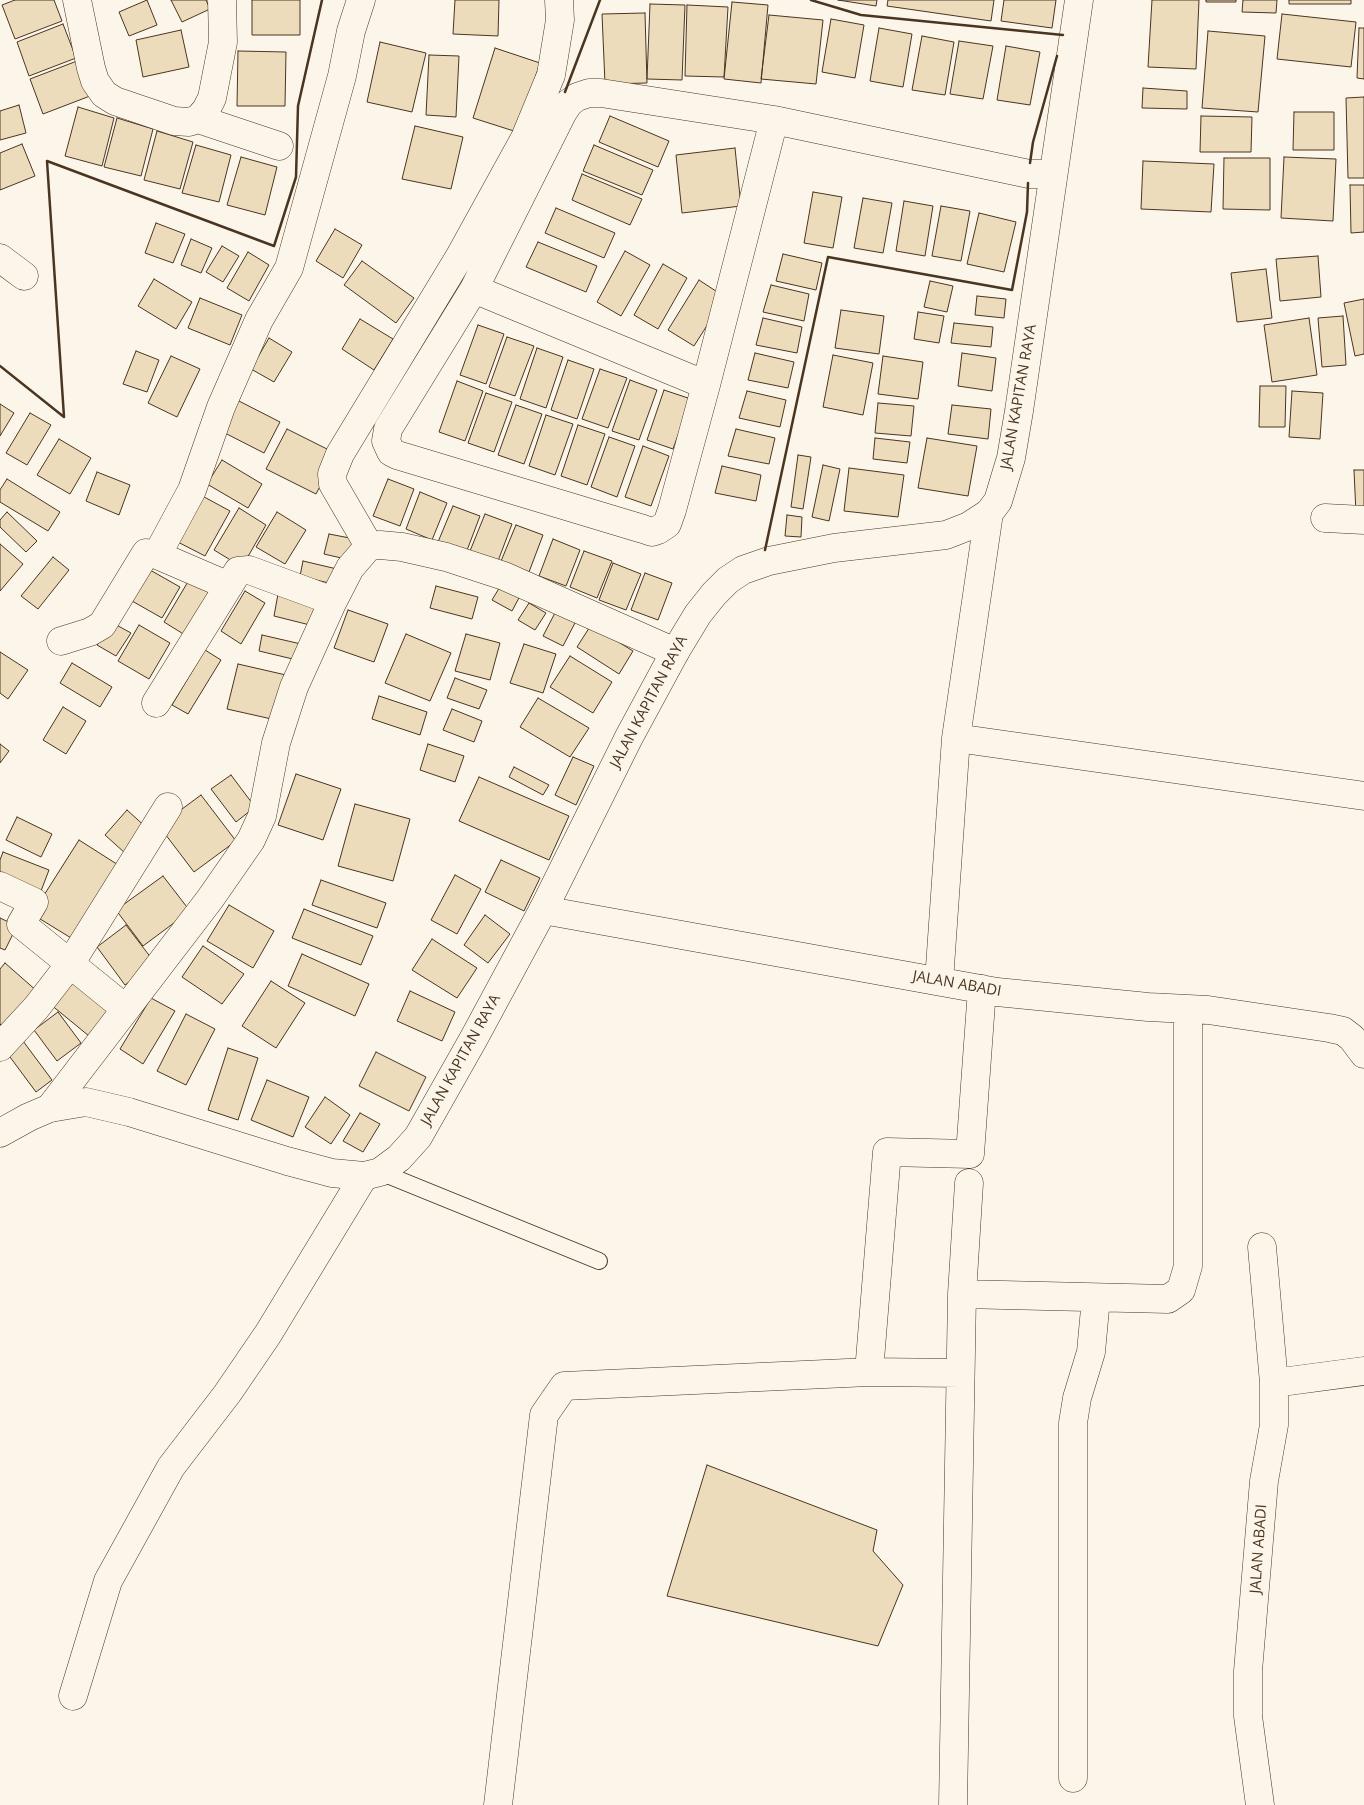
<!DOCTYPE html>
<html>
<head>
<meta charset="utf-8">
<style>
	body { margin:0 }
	canvas { display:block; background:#fbf6e9 }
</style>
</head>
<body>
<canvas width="1364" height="1805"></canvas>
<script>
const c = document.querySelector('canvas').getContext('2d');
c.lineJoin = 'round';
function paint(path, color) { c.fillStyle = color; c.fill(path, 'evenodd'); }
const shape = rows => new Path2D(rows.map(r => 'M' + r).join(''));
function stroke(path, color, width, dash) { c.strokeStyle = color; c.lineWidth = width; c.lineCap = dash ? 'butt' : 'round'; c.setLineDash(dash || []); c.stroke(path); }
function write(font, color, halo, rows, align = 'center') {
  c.font = font + ' "Open Sans",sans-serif'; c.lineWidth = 4; c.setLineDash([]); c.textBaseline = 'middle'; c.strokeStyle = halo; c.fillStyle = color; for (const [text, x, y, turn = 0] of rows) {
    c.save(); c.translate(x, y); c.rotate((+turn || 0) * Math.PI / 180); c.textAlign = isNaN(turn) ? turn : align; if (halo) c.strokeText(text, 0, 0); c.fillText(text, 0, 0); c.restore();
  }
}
const building = shape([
	[15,0,54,0,62,21,15,39,2,5,15,0],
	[147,0,157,25,129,36,119,12,147,0],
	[171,0,206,0,210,9,182,22,171,0],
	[252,0,300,0,300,35,252,35,252,0],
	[455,0,499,0,498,36,453,34,455,0],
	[838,0,877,0,876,6,838,0],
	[888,0,994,0,991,21,887,6,888,0],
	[1004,0,1056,0,1052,28,1001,21,1004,0],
	[1152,0,1199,0,1196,69,1148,67,1152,0],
	[1206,0,1236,0,1236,2,1206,2,1206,0],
	[1243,0,1277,0,1276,13,1242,12,1243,0],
	[1289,0,1351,0,1351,4,1289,4,1289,0],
	[732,2,768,5,761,83,724,79,732,2],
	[650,4,685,5,682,80,647,79,650,4],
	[687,5,728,7,724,77,685,76,687,5],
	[645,13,647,83,605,84,602,14,645,13],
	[1282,14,1356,22,1351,67,1277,59,1282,14],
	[769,15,823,20,816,84,761,79,769,15],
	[831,19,864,25,855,78,822,72,831,19],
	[63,24,76,58,29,76,17,42,63,24],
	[879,28,912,34,903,87,870,81,879,28],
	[1359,28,1364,28,1364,79,1357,78,1359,28],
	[181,30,189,67,143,77,136,40,181,30],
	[1208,31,1265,36,1258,112,1202,108,1208,31],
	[922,36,954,42,945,95,912,90,922,36],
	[959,41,993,46,983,99,950,94,959,41],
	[380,42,426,53,412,112,367,102,380,42],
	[1006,46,1040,52,1030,105,997,100,1006,46],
	[495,48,540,63,517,132,473,118,495,48],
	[238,51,286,52,285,106,237,106,238,51],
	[429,55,459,56,456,117,426,115,429,55],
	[77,61,90,96,43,114,30,79,77,61],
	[1143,88,1187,91,1187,109,1142,108,1143,88],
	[1364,97,1364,178,1348,178,1346,98,1364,97],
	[19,105,26,133,0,140,0,111,19,105],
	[78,107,114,118,102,166,65,156,78,107],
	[1294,112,1334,112,1334,150,1293,150,1294,112],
	[610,116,669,141,658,167,599,142,610,116],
	[1201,116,1252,117,1251,152,1200,152,1201,116],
	[117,118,153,129,141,176,104,167,117,118],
	[415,126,463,137,451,189,402,179,415,126],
	[157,131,193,142,180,189,144,180,157,131],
	[22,144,35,176,0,190,0,153,22,144],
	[196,145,231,155,219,202,182,193,196,145],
	[594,145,653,170,642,195,583,171,594,145],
	[735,148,741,206,682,213,676,155,735,148],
	[241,157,277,167,265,215,227,205,241,157],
	[1284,157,1336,159,1333,221,1281,218,1284,157],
	[1224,158,1270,158,1270,210,1223,209,1224,158],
	[1143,161,1214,164,1211,212,1141,209,1143,161],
	[582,174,642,199,630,225,572,200,582,174],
	[1350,185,1364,185,1364,232,1351,233,1350,185],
	[813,192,842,197,833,248,804,243,813,192],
	[863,198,892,203,883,253,854,248,863,198],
	[904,201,933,206,925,256,896,251,904,201],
	[941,206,970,211,961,261,932,256,941,206],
	[556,208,615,233,604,258,545,233,556,208],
	[979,213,1016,222,1004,272,967,264,979,213],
	[156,223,185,234,173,263,145,253,156,223],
	[335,229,362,245,343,278,316,261,335,229],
	[191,239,212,248,201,273,181,265,191,239],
	[538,242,597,266,586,292,526,267,538,242],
	[222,246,239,256,223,282,206,272,222,246],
	[625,251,650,265,621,316,597,302,625,251],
	[248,252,269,265,249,301,227,288,248,252],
	[783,254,822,263,816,290,776,281,783,254],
	[1318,256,1321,297,1280,301,1276,259,1318,256],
	[362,261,414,298,396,323,344,285,362,261],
	[663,264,687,278,658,329,634,315,663,264],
	[1266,269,1272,318,1237,322,1231,273,1266,269],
	[154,279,192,302,176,329,138,306,154,279],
	[699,280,725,297,694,346,668,330,699,280],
	[930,281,953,286,947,312,924,307,930,281],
	[771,285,809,294,804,321,763,312,771,285],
	[977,296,1006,299,1004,318,975,315,977,296],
	[200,298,242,315,230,345,188,328,200,298],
	[1364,299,1364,354,1355,356,1344,303,1364,299],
	[841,310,884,316,879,354,835,348,841,310],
	[918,312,944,316,939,343,914,339,918,312],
	[1343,316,1346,365,1322,367,1318,318,1343,316],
	[763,318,802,327,797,353,756,345,763,318],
	[1309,318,1317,375,1272,382,1264,325,1309,318],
	[360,319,393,339,374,370,342,349,360,319],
	[954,323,993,327,991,347,951,343,954,323],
	[478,325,504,334,486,384,460,375,478,325],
	[507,337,534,346,515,396,489,387,507,337],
	[269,338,292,352,274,382,251,369,269,338],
	[537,348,563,357,546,408,520,399,537,348],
	[136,351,159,360,147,392,123,384,136,351],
	[755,353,794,362,788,388,748,380,755,353],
	[962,353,996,358,992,391,958,386,962,353],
	[833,355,873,363,863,415,823,407,833,355],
	[171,356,200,369,177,417,148,403,171,356],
	[883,356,923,362,918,399,878,394,883,356],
	[568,360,594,369,577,419,551,410,568,360],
	[600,369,627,378,608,428,582,419,600,369],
	[630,380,657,390,639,440,612,431,630,380],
	[457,381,483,391,465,441,439,432,457,381],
	[1260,386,1286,386,1285,427,1259,427,1260,386],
	[664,390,691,399,673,449,647,440,664,390],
	[747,391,786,400,780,427,739,418,747,391],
	[1292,391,1323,393,1320,439,1289,437,1292,391],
	[486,393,512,402,494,452,468,443,486,393],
	[235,399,280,422,264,453,219,430,235,399],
	[878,403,914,406,911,436,875,433,878,403],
	[0,404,14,413,0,436,0,404],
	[516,405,542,414,524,464,498,455,516,405],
	[952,405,991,409,988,439,948,434,952,405],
	[30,413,51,425,27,465,6,453,30,413],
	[546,415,573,424,555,475,529,466,546,415],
	[578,425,605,434,587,485,561,476,578,425],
	[287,429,337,454,316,494,266,469,287,429],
	[736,429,775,438,769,464,728,456,736,429],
	[609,437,635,446,617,497,591,487,609,437],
	[875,438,910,442,907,463,873,459,875,438],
	[927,438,977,446,968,496,918,488,927,438],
	[59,439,91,458,70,494,37,475,59,439],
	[643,446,669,456,651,506,625,497,643,446],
	[798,455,811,457,803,509,791,507,798,455],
	[222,460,262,484,248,508,207,484,222,460],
	[823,465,840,469,829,521,812,517,823,465],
	[722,466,761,475,756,501,715,493,722,466],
	[849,468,904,475,898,517,844,511,849,468],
	[1354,470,1364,470,1364,514,1356,514,1354,470],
	[97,472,130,485,119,515,86,501,97,472],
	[7,479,60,512,48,531,0,502,0,490,7,479],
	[388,479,414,489,400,526,373,516,388,479],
	[195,492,230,511,205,556,170,538,195,492],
	[420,492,447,503,432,540,406,529,420,492],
	[453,506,480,516,466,553,438,542,453,506],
	[239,508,266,525,242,567,214,550,239,508],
	[7,512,37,541,26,552,0,527,0,520,7,512],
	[277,512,306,530,285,564,256,547,277,512],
	[485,514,512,524,498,561,470,551,485,514],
	[787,515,802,517,801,537,785,536,787,515],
	[516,525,543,535,529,572,501,561,516,525],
	[329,534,355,539,350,560,324,554,329,534],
	[553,539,580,550,566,586,539,576,553,539],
	[0,544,23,564,0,591,0,544],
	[584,551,612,561,597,598,570,587,584,551],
	[53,557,69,570,38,609,21,596,53,557],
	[303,561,337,569,333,584,300,576,303,561],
	[613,563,641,574,626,610,599,600,613,563],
	[150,570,180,587,162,618,132,601,150,570],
	[645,573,672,583,658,620,631,610,645,573],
	[189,580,210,592,185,635,164,622,189,580],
	[501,585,520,596,512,611,492,600,501,585],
	[436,586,478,597,472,619,430,608,436,586],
	[245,591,265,603,241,644,221,631,245,591],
	[278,594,319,604,314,626,274,616,278,594],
	[529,603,546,613,535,630,518,620,529,603],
	[348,610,388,624,374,662,334,648,348,610],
	[556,611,576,621,563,646,543,636,556,611],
	[111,622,131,633,116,656,97,645,111,622],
	[139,625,170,643,149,679,118,661,139,625],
	[591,625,633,651,619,674,577,647,591,625],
	[406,634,451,653,430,701,385,683,406,634],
	[466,634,500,643,490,680,455,671,466,634],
	[262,635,301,644,297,660,259,651,262,635],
	[524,644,556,654,543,693,510,683,524,644],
	[205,650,221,660,188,714,172,705,205,650],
	[0,652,28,670,8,699,0,693,0,652],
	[570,656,612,682,593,713,550,687,570,656],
	[72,663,112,687,100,707,60,683,72,663],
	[238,664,286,675,276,720,227,709,238,664],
	[455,678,487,690,479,709,447,698,455,678],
	[379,696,427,712,420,735,372,719,379,696],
	[538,698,589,728,570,757,520,727,538,698],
	[63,707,86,721,66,754,43,740,63,707],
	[452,709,482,721,474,742,443,730,452,709],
	[0,744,9,751,0,763,0,744],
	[428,744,464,756,455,782,420,770,428,744],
	[573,757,594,766,576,805,555,795,573,757],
	[514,767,549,785,543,795,509,777,514,767],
	[296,774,341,789,323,840,278,825,296,774],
	[231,775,255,807,236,822,211,789,231,775],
	[479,777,569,816,549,860,459,821,479,777],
	[201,795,236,841,194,872,159,826,201,795],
	[355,804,410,819,393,881,338,866,355,804],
	[127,810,148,829,125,853,105,835,127,810],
	[17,817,52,834,41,857,6,840,17,817],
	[79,840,123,868,76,941,32,914,79,840],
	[3,852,49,870,41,891,0,874,0,860,3,852],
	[501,860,540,878,524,911,485,892,501,860],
	[455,875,481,889,457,934,431,920,455,875],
	[163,876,190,911,143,946,116,910,163,876],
	[321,880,386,903,377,928,312,905,321,880],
	[229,905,274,931,253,968,207,941,229,905],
	[304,909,373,936,361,965,292,938,304,909],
	[485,915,510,934,488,963,464,945,485,915],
	[0,918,17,926,5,950,0,948,0,918],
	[126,925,155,963,125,985,97,947,126,925],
	[432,939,477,968,457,998,412,970,432,939],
	[203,946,244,974,222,1004,182,977,203,946],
	[302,954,369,984,355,1016,288,986,302,954],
	[5,963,38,992,5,1029,0,1024,0,969,5,963],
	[76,973,115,1004,89,1036,50,1004,76,973],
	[271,981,305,1003,276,1048,242,1026,271,981],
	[410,991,455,1012,442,1041,397,1021,410,991],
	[151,998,175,1011,143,1064,120,1049,151,998],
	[58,1012,81,1043,57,1061,34,1030,58,1012],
	[186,1014,215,1029,186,1085,157,1071,186,1014],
	[23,1041,52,1080,36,1092,7,1053,23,1041],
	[228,1048,258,1058,238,1120,208,1110,228,1048],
	[376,1052,426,1077,409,1111,359,1086,376,1052],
	[267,1080,309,1097,293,1137,251,1120,267,1080],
	[325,1097,350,1115,331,1144,305,1127,325,1097],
	[360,1113,380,1124,363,1152,343,1141,360,1113],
	[707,1465,877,1530,873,1551,903,1585,878,1646,667,1596,707,1465]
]);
const lane = shape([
	[380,1172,599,1261]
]);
const street = shape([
	[77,0,91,68,95,81,104,94,115,101,174,121,189,122,198,119,206,110,212,98,223,42,222,0],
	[198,119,279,146],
	[774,120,601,93,589,93,577,97,569,103,563,112,474,289,388,429,386,441,391,452,397,455,643,529,652,532,658,530,667,524,672,510,706,385,774,120,1029,174,1053,174],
	[0,258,24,276],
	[474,289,706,385],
	[1325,518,1364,520],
	[369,546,333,484,332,474,340,454,460,256,525,138,551,75,560,20,559,0],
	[157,555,229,586],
	[61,641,90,632,102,625,144,556,146,553,157,555,192,490,221,407,259,320,289,268,342,76,351,31,361,0],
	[156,703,238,571,249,570,333,601],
	[956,738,989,513],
	[0,886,34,902,21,924,126,1009],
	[543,910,997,992,1148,1007,1208,1010,1329,1028,1343,1031,1352,1038,1364,1054],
	[939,981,956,738,1364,796],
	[0,1047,36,1008,70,964,168,807],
	[50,1108,210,899,251,840,262,816,276,743,294,687,333,601,350,568,369,546,380,545,402,547,446,557,504,576,675,652],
	[1262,1247,1274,1383],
	[962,1294,1168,1299,1181,1290,1188,1266,1188,1009],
	[869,1372,887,1152,970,1154,982,989],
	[73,1696,108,1581,171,1467,227,1394,268,1334,364,1176],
	[1073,1778,1073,1423,1077,1398,1091,1352,1096,1298],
	[498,1805,544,1415,564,1386,869,1372,960,1373],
	[953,1805,962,1294,969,1183],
	[1260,1805,1248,1716,1248,1671,1264,1481,1274,1425,1274,1383,1364,1371]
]);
const secondary = shape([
	[0,1133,29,1117,50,1108,86,1102,129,1112,287,1161,332,1173,364,1176,380,1172,399,1158,418,1137,474,1038,543,910,629,737,675,652,698,614,714,594,728,580,743,570,769,561,834,548,946,535,969,526,989,513,998,501,1011,458,1019,411,1079,0]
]);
const wall = shape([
	[811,0,861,15,1063,35],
	[565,92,600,0],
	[1030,163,1033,142,1057,56],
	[0,366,64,417,47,161,274,246,296,177,298,106,322,0],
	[765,550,828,257,1012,290,1027,212,1028,183]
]);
const streetNames = [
	["JALAN KAPITAN RAYA",1019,397,-80],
	["JALAN KAPITAN RAYA",649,702,-62],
	["JALAN ABADI",957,984,10],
	["JALAN KAPITAN RAYA",461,1060,-61],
	["JALAN ABADI",1259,1549,-86]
];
paint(building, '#ecdcbc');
stroke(building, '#4a3520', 1);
stroke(lane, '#4a3520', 18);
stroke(street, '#4a3520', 29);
stroke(secondary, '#4a3520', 29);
stroke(lane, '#fbf6e9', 16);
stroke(street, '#fbf6e9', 28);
stroke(secondary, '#fbf6e9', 28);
stroke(wall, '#4a3520', 2.5);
write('15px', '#4a3520', '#fbf6e9', streetNames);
</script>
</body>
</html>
